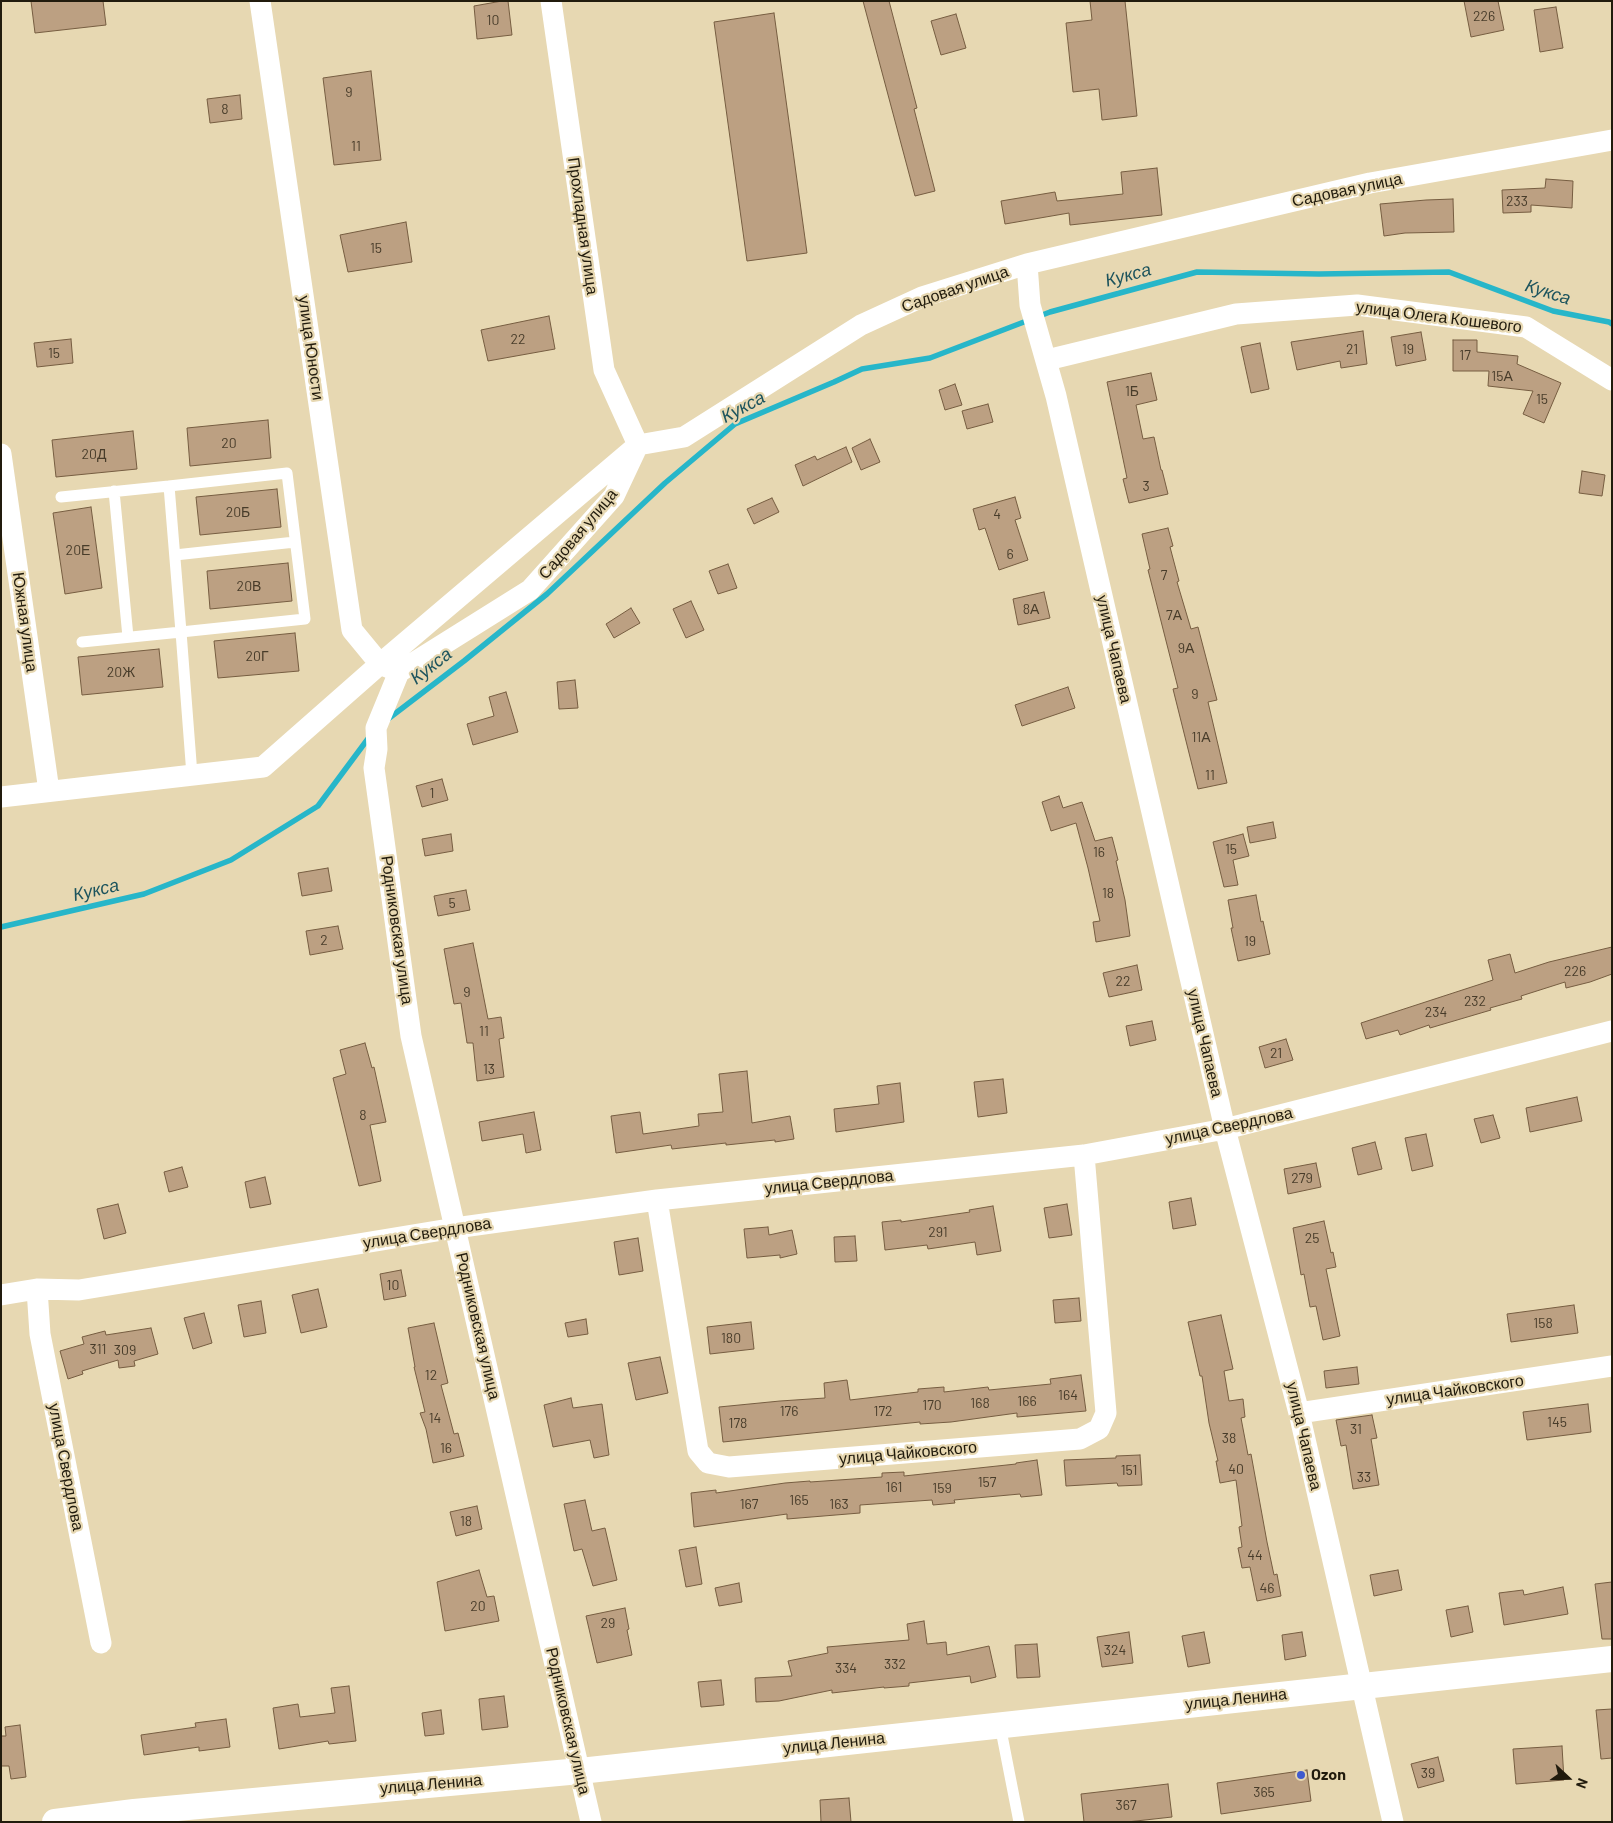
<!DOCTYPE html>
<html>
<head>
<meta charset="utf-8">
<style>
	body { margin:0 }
	#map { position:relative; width:1613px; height:1823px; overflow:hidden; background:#e7d8b2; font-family:Barlow,sans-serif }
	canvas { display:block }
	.frame { position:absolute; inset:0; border:2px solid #211b0d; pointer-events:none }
	.north { position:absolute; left:1543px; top:1753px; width:50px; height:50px; -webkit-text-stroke:4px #e7d8b2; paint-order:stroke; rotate:111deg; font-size:14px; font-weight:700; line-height:20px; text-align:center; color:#211b0d }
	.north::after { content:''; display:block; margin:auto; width:18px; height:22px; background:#211b0d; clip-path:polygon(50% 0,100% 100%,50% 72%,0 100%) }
</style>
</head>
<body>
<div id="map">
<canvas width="1613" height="1823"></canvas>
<div class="frame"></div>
<div class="north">N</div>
</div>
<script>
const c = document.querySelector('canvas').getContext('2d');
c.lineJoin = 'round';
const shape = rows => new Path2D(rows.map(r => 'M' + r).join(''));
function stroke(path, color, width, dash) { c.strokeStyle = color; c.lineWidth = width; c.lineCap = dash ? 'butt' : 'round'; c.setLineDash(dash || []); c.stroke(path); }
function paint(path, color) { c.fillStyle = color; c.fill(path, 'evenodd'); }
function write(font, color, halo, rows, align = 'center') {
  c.font = font + ' Barlow,sans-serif'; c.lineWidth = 4.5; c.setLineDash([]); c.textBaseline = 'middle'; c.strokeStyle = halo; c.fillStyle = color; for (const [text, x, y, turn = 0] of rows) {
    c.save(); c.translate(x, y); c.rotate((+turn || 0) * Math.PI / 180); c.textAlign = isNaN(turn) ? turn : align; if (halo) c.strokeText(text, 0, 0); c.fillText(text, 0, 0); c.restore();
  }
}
const stream = shape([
	[388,719,464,661,547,594,665,483,735,424,834,382,862,369,930,358,1050,312,1197,272,1319,274,1449,272,1553,311,1609,322,1612,324],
	[1,927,144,894,231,860,318,806,370,736]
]);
const building = shape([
	[31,1,103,1,106,25,35,33,31,1],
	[502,1,508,1,512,35,477,39,474,6,502,1],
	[863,1,889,1,917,108,914,109,935,191,915,196,863,1],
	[1090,1,1125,1,1137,116,1102,120,1099,89,1073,92,1066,23,1092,20,1090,1],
	[1464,1,1498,1,1504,30,1471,37,1464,1],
	[1556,7,1563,48,1540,52,1534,10,1556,7],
	[774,13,807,253,747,261,714,22,774,13],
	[956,14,966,48,941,55,931,21,956,14],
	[371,71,381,160,334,165,323,78,371,71],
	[240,95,242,119,210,123,207,99,240,95],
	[1157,168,1162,215,1070,225,1069,213,1005,224,1001,201,1055,192,1057,201,1123,194,1121,172,1157,168],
	[1546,179,1573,181,1572,208,1531,205,1531,212,1503,213,1502,190,1545,188,1546,179],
	[1453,199,1454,232,1405,233,1384,236,1380,204,1426,200,1453,199],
	[406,222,412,262,348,272,340,235,406,222],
	[549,316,555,349,488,361,481,330,549,316],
	[1363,331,1367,364,1341,368,1340,361,1297,370,1291,342,1363,331],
	[1421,332,1426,360,1396,366,1391,337,1421,332],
	[71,339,73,363,37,367,34,343,71,339],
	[1453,340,1477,340,1477,352,1518,356,1517,364,1561,383,1544,423,1523,414,1533,391,1488,386,1489,371,1453,371,1453,340],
	[1260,343,1269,389,1251,393,1241,347,1260,343],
	[1151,373,1157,400,1136,405,1143,439,1154,437,1161,470,1162,470,1168,494,1129,503,1123,479,1127,478,1107,382,1151,373],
	[955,384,962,405,945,410,939,390,955,384],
	[988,404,993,422,967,429,962,411,988,404],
	[268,420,271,458,190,466,187,428,268,420],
	[133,431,137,469,56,477,52,440,133,431],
	[870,439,880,462,861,470,852,448,870,439],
	[846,447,852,462,803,486,795,465,815,456,817,460,846,447],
	[1582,471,1605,475,1602,496,1579,493,1582,471],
	[277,489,281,527,200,535,196,497,277,489],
	[1015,497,1021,518,1015,520,1028,560,999,570,985,528,979,530,973,509,1015,497],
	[772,498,779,512,754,524,747,509,772,498],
	[91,507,102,588,65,594,53,513,91,507],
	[1168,528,1173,546,1170,547,1179,581,1177,582,1191,629,1198,627,1217,700,1208,702,1227,783,1198,789,1173,689,1178,688,1148,570,1150,569,1142,534,1168,528],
	[288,563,292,601,210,609,207,571,288,563],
	[728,564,737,588,718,594,709,571,728,564],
	[1044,592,1050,618,1018,625,1013,599,1044,592],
	[691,601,704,630,686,638,673,609,691,601],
	[631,608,640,623,614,638,606,624,631,608],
	[295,633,299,671,218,678,214,641,295,633],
	[159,649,163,687,82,695,78,657,159,649],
	[575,680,578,708,559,709,557,682,575,680],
	[1068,687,1075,708,1022,726,1015,705,1068,687],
	[506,692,518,732,473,745,467,724,494,716,489,697,506,692],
	[442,779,448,800,422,807,416,786,442,779],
	[1059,796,1063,808,1082,802,1095,841,1112,837,1118,860,1116,861,1125,900,1130,936,1096,942,1093,922,1100,921,1088,868,1076,823,1051,831,1042,802,1059,796],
	[1273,822,1276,838,1250,843,1247,827,1273,822],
	[451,834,453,851,425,856,422,839,451,834],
	[1243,834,1249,856,1233,860,1238,885,1224,887,1213,842,1243,834],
	[328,868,332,891,302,896,298,873,328,868],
	[466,890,470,910,438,916,434,896,466,890],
	[1256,895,1261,922,1263,921,1270,954,1238,961,1231,928,1233,928,1228,900,1256,895],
	[338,926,343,949,310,955,306,931,338,926],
	[473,943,488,1019,501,1017,504,1038,499,1039,504,1077,477,1081,473,1043,467,1043,461,1003,454,1004,444,949,473,943],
	[1612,947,1612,974,1590,982,1566,988,1565,982,1521,996,1522,999,1490,1008,1491,1010,1430,1028,1429,1025,1400,1035,1398,1030,1366,1039,1361,1023,1493,980,1488,960,1510,954,1515,973,1549,962,1612,947],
	[1137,965,1142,990,1109,997,1103,973,1137,965],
	[1152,1021,1156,1040,1130,1046,1126,1026,1152,1021],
	[1286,1039,1293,1060,1265,1068,1259,1047,1286,1039],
	[365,1043,372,1068,374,1067,386,1122,370,1125,381,1181,359,1186,333,1078,346,1074,340,1050,365,1043],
	[747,1071,752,1123,790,1116,794,1139,775,1142,775,1140,726,1145,726,1143,672,1149,671,1145,616,1153,611,1116,640,1112,643,1134,699,1126,698,1114,723,1112,719,1074,747,1071],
	[1003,1079,1007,1113,978,1117,974,1082,1003,1079],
	[900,1083,904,1122,836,1132,834,1109,879,1104,877,1086,900,1083],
	[1577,1097,1582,1121,1530,1132,1526,1108,1577,1097],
	[534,1112,541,1150,526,1153,523,1134,482,1141,479,1122,534,1112],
	[1493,1115,1500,1138,1481,1143,1474,1119,1493,1115],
	[1426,1134,1433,1166,1412,1171,1405,1138,1426,1134],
	[1375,1142,1382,1169,1358,1175,1352,1148,1375,1142],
	[1316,1163,1321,1187,1288,1194,1284,1169,1316,1163],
	[182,1167,188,1187,169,1192,164,1172,182,1167],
	[265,1177,271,1204,250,1208,245,1182,265,1177],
	[1191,1198,1196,1225,1173,1229,1169,1202,1191,1198],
	[118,1204,126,1233,104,1239,97,1209,118,1204],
	[1067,1204,1072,1235,1049,1238,1044,1208,1067,1204],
	[993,1206,1001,1251,977,1255,975,1242,928,1249,927,1245,885,1250,882,1222,901,1220,901,1222,970,1212,969,1210,993,1206],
	[1324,1221,1331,1253,1333,1252,1336,1267,1326,1269,1340,1336,1323,1340,1316,1306,1310,1307,1304,1274,1301,1275,1293,1228,1324,1221],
	[768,1227,769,1235,792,1230,797,1254,780,1258,780,1255,747,1258,744,1229,768,1227],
	[855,1236,857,1261,835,1262,834,1237,855,1236],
	[638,1238,643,1271,619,1275,614,1242,638,1238],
	[401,1270,406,1296,384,1300,380,1274,401,1270],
	[318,1289,327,1327,301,1333,292,1295,318,1289],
	[1079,1298,1081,1321,1055,1323,1053,1300,1079,1298],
	[261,1301,266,1333,244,1337,238,1305,261,1301],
	[1574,1305,1578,1333,1511,1342,1507,1314,1574,1305],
	[204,1313,212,1343,193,1349,184,1318,204,1313],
	[1221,1315,1233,1369,1224,1371,1229,1401,1243,1399,1245,1417,1241,1418,1248,1455,1251,1454,1267,1542,1274,1575,1277,1574,1281,1596,1257,1601,1250,1567,1242,1568,1238,1548,1242,1547,1239,1527,1242,1526,1236,1480,1220,1483,1216,1461,1218,1461,1209,1423,1202,1376,1200,1376,1188,1322,1221,1315],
	[586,1319,588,1334,568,1337,565,1323,586,1319],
	[751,1322,754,1349,710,1354,707,1327,751,1322],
	[434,1323,448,1383,441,1385,454,1434,458,1433,464,1456,433,1463,426,1429,420,1413,425,1412,414,1367,415,1367,408,1328,434,1323],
	[151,1328,158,1354,134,1361,135,1366,119,1368,118,1360,82,1371,83,1374,68,1379,60,1351,84,1344,82,1337,105,1331,106,1335,151,1328],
	[660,1357,668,1393,636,1400,628,1363,660,1357],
	[1357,1367,1359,1384,1326,1388,1324,1371,1357,1367],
	[1081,1375,1086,1411,1017,1417,1017,1413,951,1422,920,1424,920,1422,723,1442,719,1407,780,1401,825,1398,824,1383,847,1380,850,1400,918,1392,918,1389,944,1387,944,1392,988,1387,989,1390,1051,1384,1050,1379,1081,1375],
	[571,1398,573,1408,602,1404,609,1455,594,1458,590,1440,553,1447,544,1405,571,1398],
	[1588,1404,1591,1432,1527,1440,1523,1412,1588,1404],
	[1372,1415,1377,1438,1371,1439,1379,1485,1353,1489,1346,1445,1341,1446,1336,1420,1372,1415],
	[1140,1455,1142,1485,1118,1486,1117,1483,1066,1486,1064,1460,1116,1458,1116,1456,1140,1455],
	[1037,1460,1042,1495,1021,1497,1020,1494,954,1500,955,1503,933,1505,932,1500,860,1505,860,1513,787,1519,787,1514,694,1527,691,1493,716,1490,716,1493,785,1483,810,1481,810,1482,882,1477,882,1473,904,1472,904,1476,1016,1464,1016,1463,1037,1460],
	[585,1500,592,1531,605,1528,617,1580,593,1586,582,1549,574,1551,564,1504,585,1500],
	[477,1506,482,1529,456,1536,450,1512,477,1506],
	[696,1547,702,1584,686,1587,679,1550,696,1547],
	[479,1570,487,1597,494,1596,499,1621,445,1631,437,1582,479,1570],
	[1398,1570,1402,1590,1374,1596,1370,1575,1398,1570],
	[1612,1582,1612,1639,1602,1639,1595,1584,1612,1582],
	[739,1583,742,1602,719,1606,715,1588,739,1583],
	[1563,1587,1568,1614,1504,1625,1499,1593,1523,1590,1524,1595,1563,1587],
	[1468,1606,1473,1632,1451,1637,1446,1610,1468,1606],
	[625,1608,629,1629,627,1630,632,1655,597,1663,586,1616,625,1608],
	[924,1621,927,1644,946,1642,947,1655,989,1646,996,1677,971,1683,970,1676,909,1683,909,1686,884,1688,884,1687,832,1693,832,1690,779,1701,756,1702,755,1678,792,1676,788,1661,828,1653,827,1647,909,1640,907,1624,924,1621],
	[1129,1632,1133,1663,1102,1667,1097,1637,1129,1632],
	[1204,1632,1210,1663,1188,1667,1182,1636,1204,1632],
	[1302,1632,1306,1656,1285,1660,1282,1635,1302,1632],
	[1037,1644,1040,1677,1017,1678,1015,1645,1037,1644],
	[721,1680,724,1705,701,1707,698,1682,721,1680],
	[349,1686,356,1741,329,1744,328,1741,279,1749,273,1708,298,1704,300,1717,335,1713,331,1688,349,1686],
	[504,1696,508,1727,482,1730,479,1699,504,1696],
	[1612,1709,1612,1758,1601,1759,1596,1710,1612,1709],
	[441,1710,444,1734,425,1736,422,1713,441,1710],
	[226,1719,230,1747,199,1751,199,1747,144,1755,141,1735,196,1727,195,1723,226,1719],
	[20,1725,26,1777,11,1779,9,1766,1,1766,1,1736,6,1736,5,1727,20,1725],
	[1562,1746,1564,1780,1516,1784,1513,1749,1562,1746],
	[1438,1757,1444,1781,1418,1788,1411,1764,1438,1757],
	[1307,1770,1311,1801,1221,1814,1217,1783,1307,1770],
	[1168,1784,1172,1817,1127,1822,1084,1822,1081,1794,1168,1784],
	[849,1798,851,1822,821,1822,820,1800,849,1798]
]);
const service = shape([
	[114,491,128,637],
	[61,497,169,486],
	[175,555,295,542],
	[82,642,181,632,305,619,287,473,169,486,181,632,192,775],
	[1000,1725,1019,1822]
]);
const minor = shape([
	[260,1,352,630,380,664,392,669],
	[1027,264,1030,305,1056,396,1225,1129,1299,1413,1393,1822],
	[1047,360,1236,314,1357,305,1526,327,1612,380],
	[1,454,49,791],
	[1,797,263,767,380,664,638,445,604,370,551,1],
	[657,1200,698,1451,708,1463,729,1467,1080,1439,1099,1429,1106,1413,1084,1155],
	[37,1289,40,1334,101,1643],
	[1,1295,37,1289,79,1290,455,1228,657,1200,1084,1155,1225,1129,1612,1031],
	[1299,1413,1612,1366],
	[591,1822,411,1036,374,768,377,749,376,728,399,672,530,590,614,496,638,445,684,437,861,325,922,297,1027,264,1370,183,1612,140]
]);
const tertiary = shape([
	[55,1822,134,1812,580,1771,1612,1659]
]);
const markers = [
	[1301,1775,5,"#405bce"]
];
const numberNames = [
	["226",1484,16],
	["10",493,20],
	["9",349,92],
	["8",225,109],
	["11",356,146],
	["233",1517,201],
	["15",376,248],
	["22",518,339],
	["21",1352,349],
	["19",1408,349],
	["15",54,353],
	["17",1465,355],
	["15А",1502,376],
	["1Б",1132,391],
	["15",1542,399],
	["20",229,443],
	["20Д",94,454],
	["3",1146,486],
	["20Б",238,512],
	["4",997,514],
	["20Е",78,550],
	["6",1010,554],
	["7",1164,575],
	["20В",249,586],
	["8А",1031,609],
	["7А",1174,615],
	["9А",1186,648],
	["20Г",257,656],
	["20Ж",121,672],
	["9",1195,694],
	["11А",1201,737],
	["11",1210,775],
	["1",432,793],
	["15",1231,849],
	["16",1099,852],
	["18",1108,893],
	["5",452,903],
	["2",324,940],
	["19",1250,941],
	["226",1575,971],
	["22",1123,981],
	["9",467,992],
	["232",1475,1001],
	["234",1436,1012],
	["11",484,1031],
	["21",1276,1053],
	["13",489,1069],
	["8",363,1115],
	["279",1302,1178],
	["291",938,1232],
	["25",1312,1238],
	["10",393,1285],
	["158",1543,1323],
	["180",731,1338],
	["311",98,1349],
	["309",125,1350],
	["12",431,1375],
	["164",1068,1395],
	["166",1027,1401],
	["168",980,1403],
	["170",932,1405],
	["176",789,1411],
	["172",883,1411],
	["14",435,1418],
	["145",1557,1422],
	["178",738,1423],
	["31",1356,1429],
	["38",1229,1438],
	["16",446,1448],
	["40",1236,1469],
	["151",1129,1470],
	["33",1364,1477],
	["157",987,1482],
	["161",894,1487],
	["159",942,1488],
	["165",799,1500],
	["167",749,1504],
	["163",839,1504],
	["18",466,1521],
	["44",1255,1555],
	["46",1267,1588],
	["20",478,1606],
	["29",608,1623],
	["324",1115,1650],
	["332",895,1664],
	["334",846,1668],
	["39",1428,1773],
	["365",1264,1792],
	["367",1126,1805]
];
const streetNames = [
	["Садовая улица",1347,190,-12],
	["Прохладная улица",583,226,82],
	["Садовая улица",955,289,-19],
	["улица Олега Кошевого",1439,317,7],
	["улица Юности",311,348,82],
	["Садовая улица",578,534,-50],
	["Южная улица",25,622,82],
	["улица Чапаева",1114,649,77],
	["Родниковская улица",397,930,82],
	["улица Чапаева",1205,1043,77],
	["улица Свердлова",1229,1126,-12],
	["улица Свердлова",829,1182,-6],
	["улица Свердлова",427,1233,-9],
	["Родниковская улица",478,1326,77],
	["улица Чайковского",1455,1390,-8],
	["улица Чапаева",1304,1436,77],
	["улица Чайковского",908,1453,-5],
	["улица Свердлова",66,1467,79],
	["улица Ленина",1236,1699,-6],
	["Родниковская улица",568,1721,77],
	["улица Ленина",834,1743,-6],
	["улица Ленина",431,1784,-5]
];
const poiNames = [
	["Ozon",1311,1775]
];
const waterNames = [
	["Кукса",1128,275,-15],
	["Кукса",1548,292,18],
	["Кукса",743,407,-28],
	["Кукса",431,666,-38],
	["Кукса",96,890,-13]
];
stroke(stream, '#27b6c9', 5.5);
paint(building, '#bca082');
stroke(building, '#765d41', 1);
stroke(service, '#fff', 11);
stroke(minor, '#fff', 21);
stroke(tertiary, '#fff', 26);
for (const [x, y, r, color] of markers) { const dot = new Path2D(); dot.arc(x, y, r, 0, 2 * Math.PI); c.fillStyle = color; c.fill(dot); stroke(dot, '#e7d8b2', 2); }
write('14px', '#483c2a', null, numberNames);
write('16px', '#211b0d', '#e7d8b2', streetNames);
write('bold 16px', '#211b0d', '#e7d8b2', poiNames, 'left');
write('italic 18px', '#1d545d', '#e7d8b2', waterNames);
</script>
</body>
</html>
